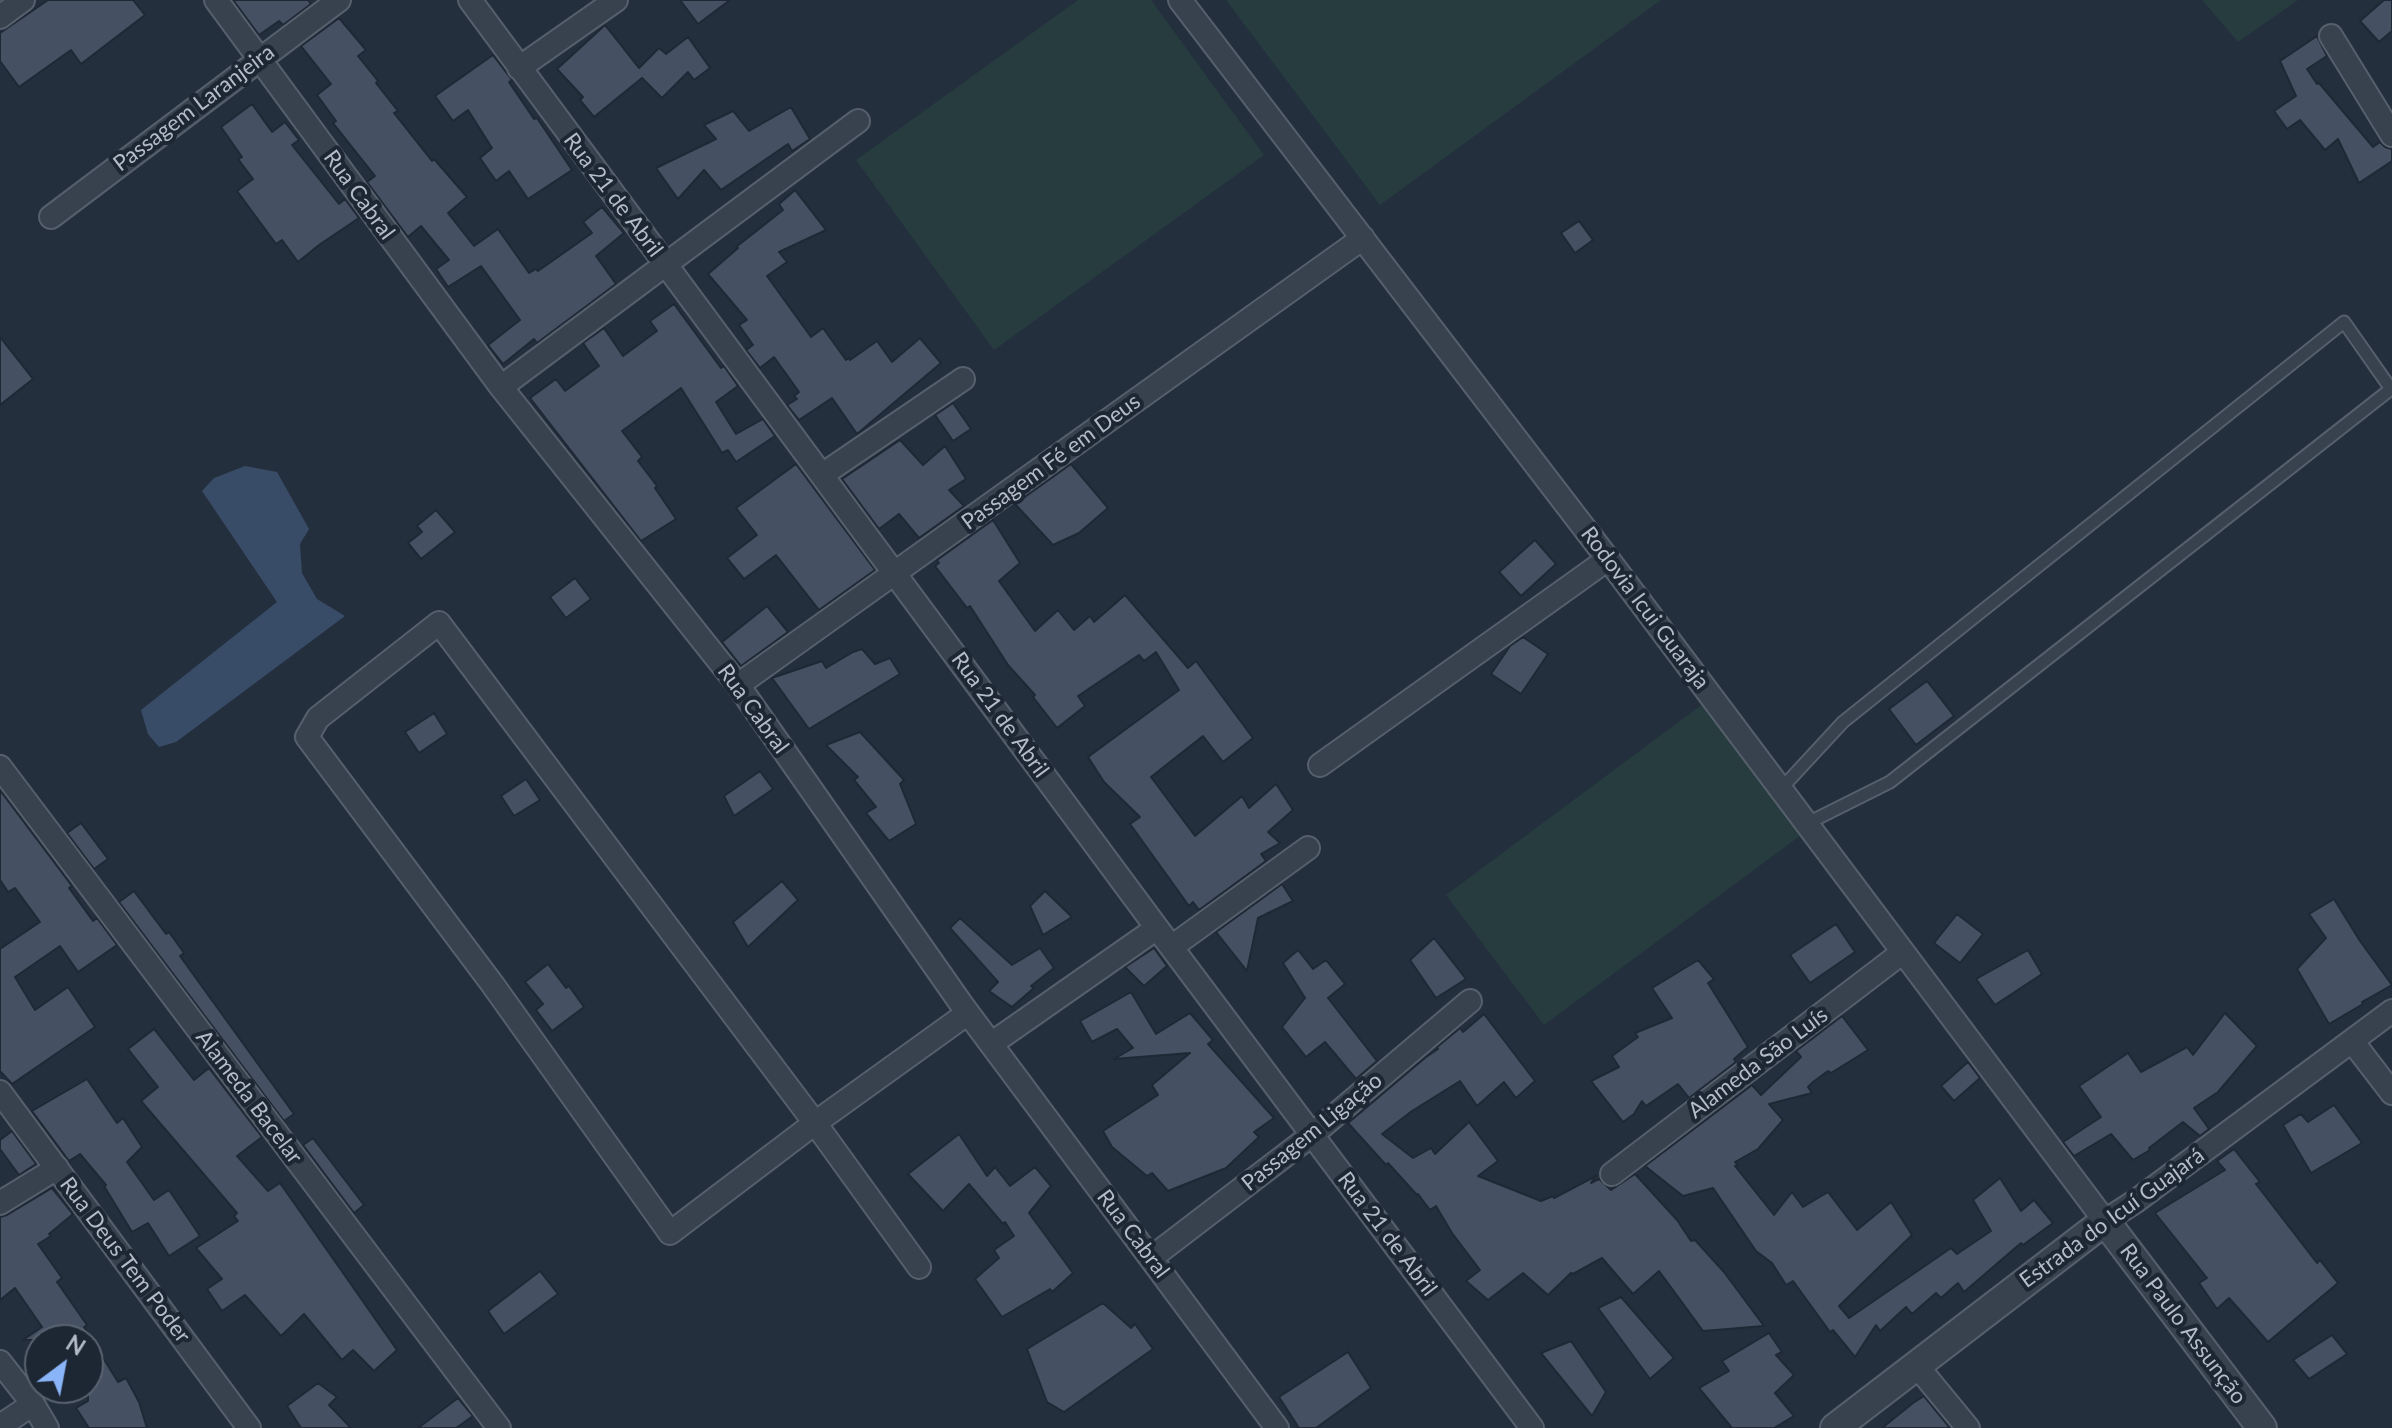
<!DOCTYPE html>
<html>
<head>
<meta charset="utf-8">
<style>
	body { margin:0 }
	#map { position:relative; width:2392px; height:1428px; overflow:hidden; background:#242f3e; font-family:Lato,sans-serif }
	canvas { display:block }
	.north { position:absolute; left:24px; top:1324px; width:80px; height:80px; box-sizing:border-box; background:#1d2633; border:2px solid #59626f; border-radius:50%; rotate:32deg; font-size:22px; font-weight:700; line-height:32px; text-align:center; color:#b4bcc9 }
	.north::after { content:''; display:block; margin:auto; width:28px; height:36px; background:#8ab4f8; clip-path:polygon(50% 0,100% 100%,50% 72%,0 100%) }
</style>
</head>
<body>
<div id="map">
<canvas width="2392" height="1428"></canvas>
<div class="north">N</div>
</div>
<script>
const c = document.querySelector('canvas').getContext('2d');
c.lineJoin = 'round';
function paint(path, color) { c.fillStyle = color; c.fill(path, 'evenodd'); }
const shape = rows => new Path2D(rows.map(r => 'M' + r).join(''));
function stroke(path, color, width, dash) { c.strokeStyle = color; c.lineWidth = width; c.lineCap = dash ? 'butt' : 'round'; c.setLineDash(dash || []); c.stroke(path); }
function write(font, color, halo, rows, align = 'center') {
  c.font = font + ' Lato,sans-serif'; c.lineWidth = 8; c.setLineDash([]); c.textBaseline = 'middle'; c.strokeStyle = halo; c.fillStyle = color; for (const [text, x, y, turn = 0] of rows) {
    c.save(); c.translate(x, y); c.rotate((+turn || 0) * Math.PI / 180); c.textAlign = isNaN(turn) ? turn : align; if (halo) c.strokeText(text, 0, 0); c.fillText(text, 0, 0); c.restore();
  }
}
const green = shape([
	[1078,0,1151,0,1264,155,994,350,856,160],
	[1226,0,1661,0,1380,205],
	[2202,0,2298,0,2238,42],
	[1704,703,1804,833,1544,1025,1446,895]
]);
const water = shape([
	[245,466,277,472,309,529,300,544,302,573,317,599,345,616,176,742,159,747,148,734,141,710,277,602,202,491,214,478]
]);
const building = shape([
	[48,0,133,0,145,15,81,64,71,50,19,87,0,61,0,33,48,0],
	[233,0,308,0,311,4,283,25,279,21,259,35,233,0],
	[680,0,730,0,698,24,680,0],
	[2384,0,2392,0,2392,31,2379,42,2360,21,2384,0],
	[339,18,366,50,358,56,378,81,376,83,398,111,394,113,432,161,434,159,467,197,448,213,474,246,498,229,529,273,536,269,538,271,592,233,583,222,602,207,624,233,596,256,616,284,537,343,534,339,503,364,488,345,520,320,481,266,448,287,436,269,449,260,421,226,408,237,367,182,375,176,333,123,336,121,317,95,331,84,301,46,339,18],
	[605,25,639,68,659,48,666,54,688,37,710,68,694,80,688,72,662,98,642,78,594,117,580,100,583,97,557,69,605,25],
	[2317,36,2327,56,2307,69,2317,84,2319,83,2373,147,2380,142,2385,147,2392,149,2392,161,2359,183,2338,139,2325,150,2300,120,2287,129,2274,111,2296,96,2280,61,2317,36],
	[493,55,512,80,509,82,534,119,537,118,572,170,528,199,509,171,496,181,480,158,492,148,468,110,453,121,435,96,493,55],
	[252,104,272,132,285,122,299,140,292,145,339,204,345,199,359,218,319,245,298,262,282,240,276,244,237,191,253,179,238,159,242,157,221,127,252,104],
	[791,107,810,139,792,151,788,144,721,190,704,170,678,199,656,168,716,139,704,125,733,111,749,131,791,107],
	[795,190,826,230,779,252,787,262,767,276,811,337,823,328,846,360,849,358,850,360,877,341,892,362,920,338,941,363,857,434,832,398,799,420,787,405,797,399,794,396,799,392,774,357,760,368,746,350,753,345,739,325,747,320,708,274,738,248,736,247,783,210,779,204,795,190],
	[1579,221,1593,240,1575,253,1561,233,1579,221],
	[674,304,721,368,724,366,738,386,716,402,736,434,763,419,775,436,736,462,728,450,722,453,681,388,622,431,642,457,638,461,657,486,655,488,676,519,641,541,530,398,556,379,565,391,599,366,583,343,604,328,623,356,657,331,650,321,674,304],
	[0,337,33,379,0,405,0,337],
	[953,403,971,429,953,441,935,415,953,403],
	[900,440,923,465,945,446,966,479,949,490,964,506,919,538,899,514,879,529,842,479,900,440],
	[796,464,875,570,819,610,776,555,744,579,727,558,757,535,736,508,796,464],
	[1071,464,1108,508,1079,533,1053,545,1015,504,1071,464],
	[436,510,455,532,421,559,408,543,422,532,417,526,436,510],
	[993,520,1020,563,999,581,1035,631,1058,610,1074,630,1090,616,1094,622,1125,595,1188,668,1196,661,1253,738,1223,762,1203,736,1151,777,1195,836,1242,796,1249,808,1276,784,1293,810,1268,832,1280,843,1261,854,1266,861,1199,910,1193,902,1189,906,1130,824,1140,817,1104,782,1088,757,1179,690,1156,652,1144,661,1139,655,1078,696,1085,706,1057,728,1033,697,1035,695,1008,665,970,606,967,608,935,566,939,563,937,560,993,520],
	[1535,540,1556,564,1521,596,1499,572,1535,540],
	[575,578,591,599,566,618,550,597,575,578],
	[767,606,788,632,741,666,722,642,767,606],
	[1523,637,1548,654,1521,694,1491,674,1510,646,1523,637],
	[862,649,875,664,890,658,900,674,809,729,772,678,822,661,826,668,853,652,862,649],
	[1927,681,1954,716,1916,745,1889,709,1927,681],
	[434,713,447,734,419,753,405,732,434,713],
	[860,732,904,780,900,784,916,824,889,841,866,813,876,807,854,780,858,777,826,745,860,732],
	[760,771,773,789,734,816,724,796,760,771],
	[526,779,540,800,514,816,501,796,526,779],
	[0,790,72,886,69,888,93,921,97,918,117,945,78,972,60,946,15,977,35,1010,68,987,95,1027,12,1084,0,1071,0,949,40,922,15,888,8,892,0,880,0,790],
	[81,823,108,859,94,869,67,833,81,823],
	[782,881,798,900,748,947,733,922,782,881],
	[1282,884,1293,901,1258,918,1247,971,1216,932,1282,884],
	[134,891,166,934,169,932,184,953,180,956,294,1114,284,1121,119,902,134,891],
	[1045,891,1072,917,1043,935,1030,906,1045,891],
	[2334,899,2360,941,2392,985,2362,1002,2363,1004,2329,1024,2297,969,2326,938,2309,914,2334,899],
	[1957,914,1983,934,1960,963,1934,943,1957,914],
	[960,918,1012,965,1040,948,1054,968,1031,986,1034,988,1012,1007,989,991,998,982,950,928,960,918],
	[1836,924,1855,952,1810,983,1790,955,1836,924],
	[1434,938,1466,979,1436,998,1410,960,1434,938],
	[1154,948,1167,966,1144,986,1125,967,1154,948],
	[1298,950,1313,969,1326,960,1345,984,1328,998,1377,1061,1356,1079,1325,1042,1306,1057,1282,1027,1305,998,1283,963,1298,950],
	[2028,950,2042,974,1995,1005,1976,979,2028,950],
	[1698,960,1714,979,1708,983,1748,1047,1734,1059,1736,1062,1689,1098,1678,1084,1646,1106,1642,1101,1634,1114,1623,1122,1591,1081,1619,1067,1612,1056,1638,1037,1635,1033,1672,1018,1652,988,1698,960],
	[548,964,566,988,569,986,584,1007,552,1031,536,1010,543,1004,525,982,548,964],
	[1131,992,1156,1034,1190,1013,1213,1040,1208,1044,1274,1118,1254,1132,1259,1137,1226,1168,1168,1191,1152,1173,1147,1176,1112,1147,1103,1131,1158,1095,1152,1085,1190,1053,1114,1059,1133,1048,1117,1029,1092,1042,1080,1021,1131,992],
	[2225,1013,2257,1046,2218,1092,2194,1108,2209,1129,2200,1136,2183,1122,2149,1148,2150,1150,2133,1160,2111,1134,2074,1156,2063,1142,2101,1117,2079,1086,2128,1053,2141,1072,2187,1047,2193,1055,2225,1013],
	[1484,1014,1535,1081,1516,1098,1504,1082,1477,1106,1460,1081,1412,1111,1382,1134,1413,1158,1431,1148,1435,1154,1469,1122,1498,1161,1478,1176,1541,1201,1553,1196,1554,1198,1596,1176,1591,1183,1599,1179,1611,1190,1635,1174,1677,1220,1691,1241,1695,1240,1724,1272,1764,1326,1703,1331,1659,1271,1633,1294,1602,1258,1573,1274,1571,1273,1548,1295,1523,1273,1488,1300,1466,1281,1480,1270,1452,1233,1436,1206,1430,1210,1418,1194,1417,1195,1388,1163,1386,1165,1348,1123,1426,1057,1438,1049,1437,1047,1460,1028,1463,1032,1484,1014],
	[1842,1016,1868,1050,1831,1073,1828,1071,1813,1082,1808,1087,1812,1093,1769,1104,1783,1120,1758,1149,1735,1162,1738,1165,1735,1166,1774,1215,1792,1192,1803,1207,1828,1192,1857,1230,1891,1202,1912,1235,1839,1306,1849,1318,1951,1248,1957,1254,1991,1231,1973,1200,2000,1178,2021,1211,2034,1200,2053,1223,2023,1245,2021,1243,1964,1292,1958,1283,1941,1298,1936,1293,1912,1314,1906,1307,1880,1331,1876,1325,1855,1357,1833,1330,1830,1332,1793,1281,1786,1285,1772,1263,1756,1251,1713,1188,1683,1196,1645,1166,1752,1085,1761,1095,1801,1057,1796,1051,1842,1016],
	[154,1029,194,1080,209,1068,262,1137,237,1156,268,1191,280,1183,397,1350,374,1371,353,1350,342,1360,304,1314,281,1336,245,1295,222,1311,207,1289,222,1279,196,1248,238,1221,234,1216,237,1213,141,1101,158,1087,128,1049,154,1029],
	[1968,1062,1980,1078,1954,1101,1941,1086,1968,1062],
	[87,1079,117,1123,123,1118,142,1147,127,1162,154,1200,169,1190,200,1236,169,1256,148,1223,132,1232,104,1186,106,1185,80,1154,69,1161,32,1111,87,1079],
	[2334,1105,2362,1143,2311,1173,2283,1125,2301,1114,2308,1122,2334,1105],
	[12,1131,36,1164,19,1175,0,1149,0,1140,12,1131],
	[959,1134,987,1176,995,1167,1010,1186,1035,1167,1051,1186,1029,1213,1073,1273,1052,1292,1050,1289,1002,1317,975,1279,999,1258,994,1250,1014,1236,1005,1222,1003,1224,969,1184,943,1211,908,1174,959,1134],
	[313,1138,364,1205,354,1213,303,1145,313,1138],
	[2234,1149,2260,1182,2256,1184,2317,1263,2320,1260,2338,1283,2268,1342,2229,1298,2217,1309,2199,1283,2207,1278,2155,1213,2225,1170,2217,1161,2234,1149],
	[52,1188,73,1214,49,1234,51,1236,38,1244,62,1278,57,1282,87,1325,84,1327,118,1382,126,1378,139,1402,147,1428,89,1428,76,1408,88,1401,88,1340,23,1340,42,1327,15,1288,0,1300,0,1217,7,1215,52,1188],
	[540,1271,558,1294,504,1334,488,1311,540,1271],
	[1621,1297,1674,1358,1650,1379,1598,1308,1621,1297],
	[1103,1303,1131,1328,1135,1324,1153,1349,1064,1412,1047,1402,1027,1349,1103,1303],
	[1769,1333,1782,1352,1776,1355,1794,1375,1775,1393,1794,1416,1774,1428,1732,1428,1699,1388,1729,1371,1722,1361,1769,1333],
	[2332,1335,2347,1354,2309,1379,2293,1360,2332,1335],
	[1571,1341,1606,1392,1592,1416,1541,1353,1571,1341],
	[1348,1352,1371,1388,1316,1428,1299,1428,1279,1397,1348,1352],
	[318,1383,337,1397,329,1405,351,1428,301,1428,287,1406,318,1383],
	[1924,1396,1950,1428,1882,1428,1913,1403,1924,1396],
	[458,1398,473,1416,456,1428,418,1428,458,1398]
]);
const service = shape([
	[1781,789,1843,722,2344,322,2391,389,1890,782,1808,823]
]);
const minor = shape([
	[216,0,501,387,738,685,962,1005,1277,1428],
	[470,0,1157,928,1532,1428],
	[1180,0,1608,559,2105,1221,2136,1201,2392,1011],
	[0,17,23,0],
	[2331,36,2392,135],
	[519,68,616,0],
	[51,217,339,0],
	[501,387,858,121],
	[822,475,963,379],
	[738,685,1363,238],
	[1320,765,1608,559],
	[0,767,499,1428],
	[1173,946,1308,848],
	[2352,1041,2392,1093],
	[991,1044,1157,928],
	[0,1092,249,1428],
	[1612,1174,1903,952],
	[0,1203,57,1168],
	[1151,1258,1313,1134,1470,1001],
	[919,1267,815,1123,439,623,318,718,307,737,493,985,670,1233,815,1123,968,1013],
	[0,1362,33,1404,47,1428],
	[1917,1366,1968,1428],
	[0,1426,33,1404]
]);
const tertiary = shape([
	[1835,1428,2105,1221,2262,1428]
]);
const streetNames = [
	["Passagem Laranjeira",194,108,-37],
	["Rua Cabral",359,195,54],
	["Rua 21 de Abril",613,195,53],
	["Passagem Fé em Deus",1051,462,-36],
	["Rodovia Icui Guaraja",1645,608,53],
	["Rua Cabral",753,709,54],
	["Rua 21 de Abril",1000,715,54],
	["Alameda São Luís",1758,1063,-37],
	["Alameda Bacelar",249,1097,53],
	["Passagem Ligação",1312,1132,-39],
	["Estrada do Icuí Guajará",2112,1218,-36],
	["Rua Cabral",1133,1234,53],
	["Rua 21 de Abril",1387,1234,53],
	["Rua Deus Tem Poder",125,1260,53],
	["Rua Paulo Assunção",2183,1324,53]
];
paint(green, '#263c3f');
paint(water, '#394c67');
paint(building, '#455162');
stroke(building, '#1f2835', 2);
stroke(service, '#565f6c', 15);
stroke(minor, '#565f6c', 26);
stroke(tertiary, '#565f6c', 32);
stroke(service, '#38414e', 11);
stroke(minor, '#38414e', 22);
stroke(tertiary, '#38414e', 28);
write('22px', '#b4bcc9', '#1d2633', streetNames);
</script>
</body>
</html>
